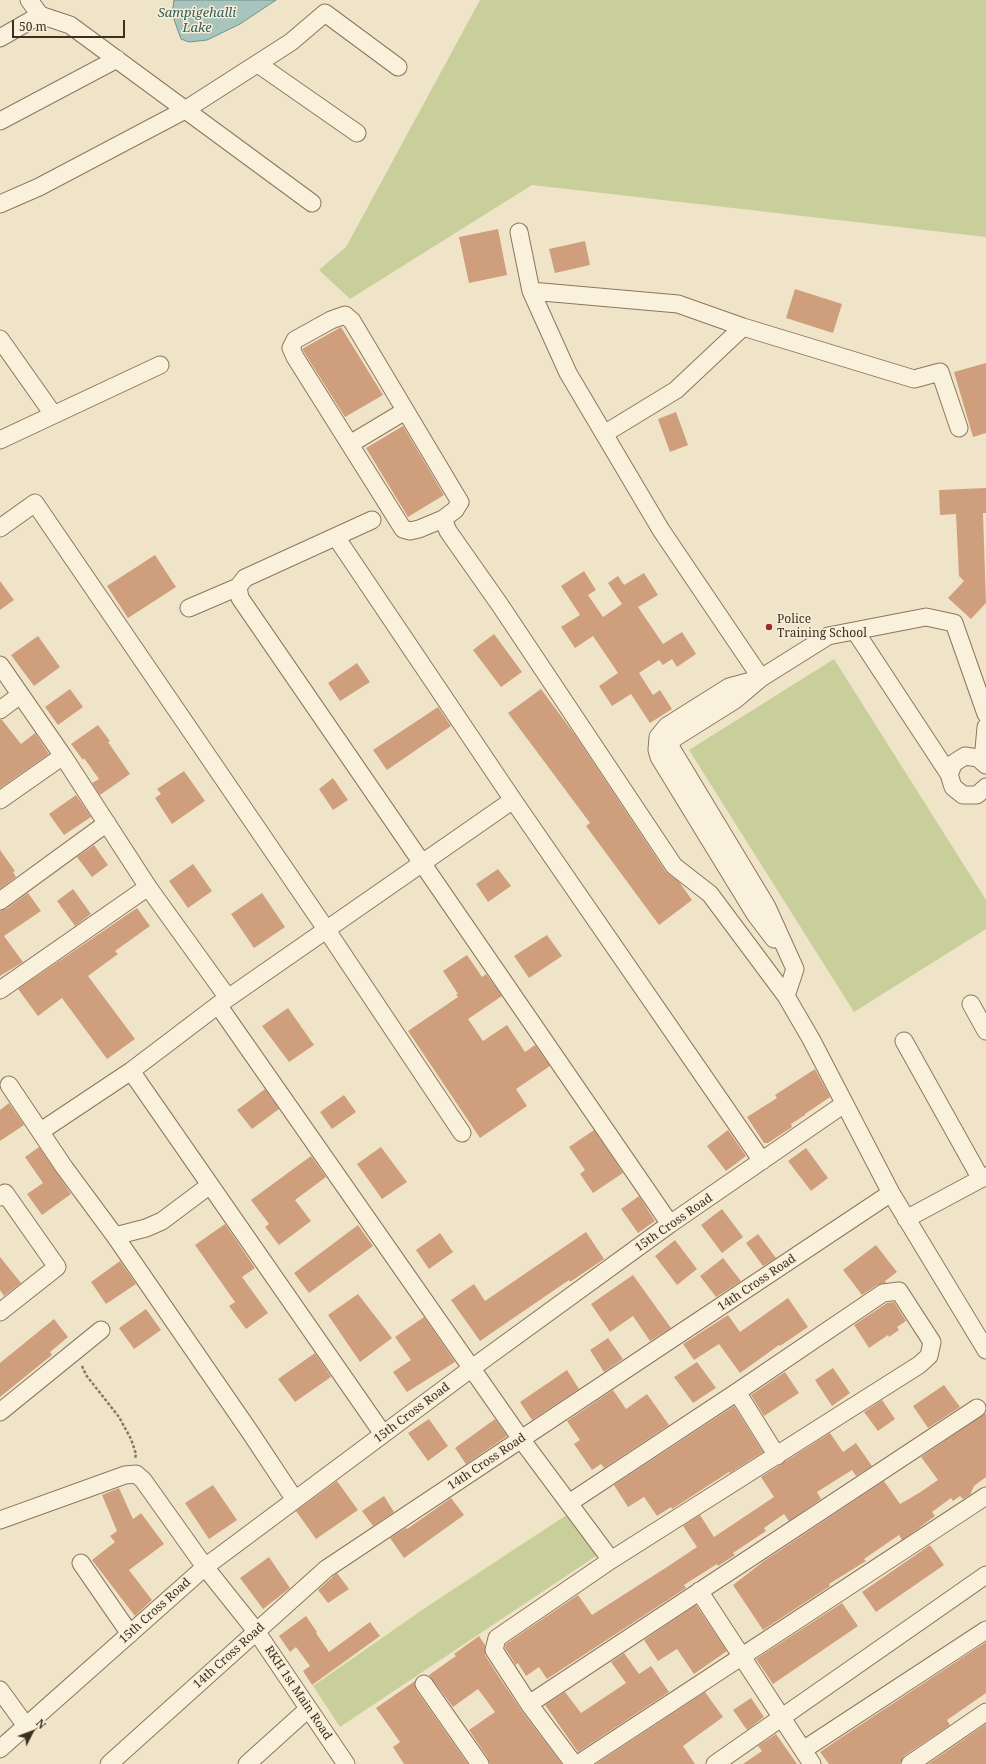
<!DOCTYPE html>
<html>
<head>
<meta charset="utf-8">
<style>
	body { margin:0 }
	#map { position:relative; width:986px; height:1764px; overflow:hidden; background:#f0e4c8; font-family:"Noto Serif",serif }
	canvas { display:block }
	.north { position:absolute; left:12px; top:1712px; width:40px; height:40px; -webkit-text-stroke:3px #f7eed8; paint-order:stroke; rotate:48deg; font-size:11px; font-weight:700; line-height:16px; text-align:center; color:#3d2e20 }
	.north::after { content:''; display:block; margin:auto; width:14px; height:18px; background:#3d2e20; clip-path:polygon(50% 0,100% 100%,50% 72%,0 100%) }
	.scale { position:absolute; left:12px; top:20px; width:113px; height:18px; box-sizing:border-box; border:2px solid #3d2e20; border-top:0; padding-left:5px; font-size:12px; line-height:14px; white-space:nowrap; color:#3d2e20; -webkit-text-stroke:3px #f7eed8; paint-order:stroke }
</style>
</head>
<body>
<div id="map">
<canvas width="986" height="1764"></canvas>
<div class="north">N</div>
<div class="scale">50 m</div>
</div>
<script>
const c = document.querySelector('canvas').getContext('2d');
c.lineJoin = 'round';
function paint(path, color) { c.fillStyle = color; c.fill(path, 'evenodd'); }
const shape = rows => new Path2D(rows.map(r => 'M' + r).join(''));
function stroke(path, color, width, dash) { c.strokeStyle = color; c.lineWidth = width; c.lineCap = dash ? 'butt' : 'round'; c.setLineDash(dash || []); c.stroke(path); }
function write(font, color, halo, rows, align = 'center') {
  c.font = font + ' "Noto Serif",serif'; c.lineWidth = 3; c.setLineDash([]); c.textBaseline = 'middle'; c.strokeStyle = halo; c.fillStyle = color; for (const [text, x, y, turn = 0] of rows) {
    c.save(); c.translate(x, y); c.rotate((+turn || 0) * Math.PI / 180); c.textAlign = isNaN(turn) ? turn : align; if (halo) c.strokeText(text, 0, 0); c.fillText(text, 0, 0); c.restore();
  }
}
const green = shape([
	[480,0,986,0,986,237,532,185,350,299,319,270,346,247],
	[834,659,986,900,986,929,854,1012,689,750],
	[568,1514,599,1554,340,1727,313,1686,425,1608]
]);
const water = shape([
	[174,0,276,0,240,24,207,40,189,42,181,39,172,14,174,0]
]);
const building = shape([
	[498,229,507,275,469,283,459,237],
	[585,241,590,265,555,273,549,249],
	[795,289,842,304,833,333,786,318],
	[341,327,383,395,345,417,302,349],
	[986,363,986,433,973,437,954,372],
	[676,412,688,445,670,452,658,419],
	[403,426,444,495,408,517,366,448],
	[986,488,986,513,983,513,986,603,971,619,948,598,964,581,959,576,956,514,940,515,939,490],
	[155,555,176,587,128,618,107,586],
	[584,571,596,590,588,595,603,617,622,604,608,583,618,576,624,585,644,573,658,595,638,607,663,644,682,632,696,654,677,667,672,659,663,665,659,660,639,673,653,695,660,690,672,709,650,723,631,694,612,706,599,686,618,673,593,636,575,648,561,627,580,615,561,586],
	[0,581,14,600,0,610],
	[494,634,522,672,501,687,473,650],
	[38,636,60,667,34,686,11,655],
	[357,663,370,682,340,701,328,683],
	[70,689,83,707,58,725,45,707],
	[541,689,575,735,666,872,680,883,692,900,659,925,586,826,590,823,508,713],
	[438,707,451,726,387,770,373,750],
	[0,720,2,720,21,744,35,733,49,754,0,788],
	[98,725,110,741,108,742,130,774,100,795,92,783,99,779,84,758,83,760,71,744],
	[184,771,205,801,172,824,155,798,161,794,157,789],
	[333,778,348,800,333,810,319,789],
	[76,795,91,817,64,835,49,814],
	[94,845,108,865,92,877,77,857],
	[0,850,15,871,13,872,16,877,0,889],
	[193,864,212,891,188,908,169,881],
	[498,869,511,886,488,902,476,884],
	[73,889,91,914,75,926,57,901],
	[28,893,41,911,4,936,23,962,0,976,0,911,6,909],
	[262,893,285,927,254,948,231,914],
	[137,908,150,926,115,951,118,954,88,976,135,1039,107,1059,62,998,38,1016,18,989],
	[547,935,562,956,529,978,514,956],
	[467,955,482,977,486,974,502,996,468,1019,483,1041,507,1025,525,1052,535,1045,550,1066,516,1089,527,1106,480,1138,408,1031,458,997,456,994,458,994,443,971],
	[288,1008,314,1045,289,1062,262,1026],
	[815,1069,830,1097,805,1114,805,1115,791,1124,792,1127,768,1143,764,1143,747,1117,777,1098,775,1095],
	[265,1089,279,1109,252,1129,237,1110],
	[344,1095,356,1112,332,1129,320,1112],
	[9,1103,24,1125,0,1141,0,1110],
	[594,1130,623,1173,593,1193,580,1174,585,1170,569,1147],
	[728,1130,746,1156,726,1171,707,1146],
	[39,1147,71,1194,42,1215,27,1194,43,1183,25,1157],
	[381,1147,407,1182,382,1199,357,1164],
	[806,1148,828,1178,811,1191,788,1161],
	[311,1156,326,1177,295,1200,311,1221,279,1245,265,1227,269,1224,251,1200],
	[639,1196,655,1221,638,1233,621,1209],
	[722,1209,743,1237,722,1253,701,1225],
	[225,1224,255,1268,242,1277,268,1313,246,1329,229,1306,235,1302,195,1245],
	[358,1225,373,1246,309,1293,294,1273],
	[586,1232,604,1259,570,1282,569,1280,480,1341,451,1300,474,1284,485,1301],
	[440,1233,453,1252,429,1269,416,1250],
	[758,1234,776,1258,763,1266,746,1243],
	[675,1240,697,1269,677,1285,655,1256],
	[876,1245,897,1272,885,1281,886,1283,877,1285,862,1295,843,1270],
	[0,1257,21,1283,4,1296,0,1290],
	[723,1258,741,1281,716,1297,700,1276],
	[120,1261,136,1284,106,1304,91,1282],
	[633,1275,671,1328,650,1341,633,1316,610,1332,591,1304],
	[358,1294,392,1338,360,1362,328,1315],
	[788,1298,808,1327,780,1346,779,1345,740,1373,719,1344,694,1360,683,1344,728,1315,740,1332],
	[894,1302,906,1321,897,1327,899,1330,889,1337,888,1335,869,1348,854,1325,887,1303],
	[146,1309,161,1330,134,1349,119,1328],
	[424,1317,455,1362,407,1392,393,1372,411,1360,395,1337],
	[54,1319,68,1337,50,1352,52,1355,0,1397,0,1363],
	[608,1338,623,1359,604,1372,590,1350],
	[315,1353,331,1377,295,1402,278,1379],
	[697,1362,716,1388,693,1403,674,1377],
	[833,1368,850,1393,832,1406,815,1380],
	[567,1370,579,1389,532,1420,520,1402],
	[785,1372,799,1393,764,1416,751,1395],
	[944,1385,960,1407,928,1428,913,1406],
	[613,1390,626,1409,647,1394,669,1425,604,1468,601,1464,592,1470,574,1444,580,1440,567,1421],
	[882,1400,895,1419,878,1431,864,1412],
	[734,1406,763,1452,730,1473,729,1472,672,1509,671,1507,657,1516,644,1497,628,1507,614,1485],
	[986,1413,986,1477,974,1486,970,1495,963,1499,960,1496,953,1501,951,1498,932,1512,935,1516,919,1528,902,1540,899,1535,864,1559,866,1561,829,1584,830,1586,763,1630,733,1585,764,1561,884,1481,900,1504,919,1493,938,1480,921,1457],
	[429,1419,448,1446,428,1461,408,1433],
	[495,1419,507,1436,466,1464,455,1448],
	[830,1433,843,1452,856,1443,872,1466,856,1476,852,1470,817,1492,821,1499,789,1521,784,1514,764,1528,766,1531,733,1553,735,1555,718,1566,717,1564,684,1585,686,1588,547,1679,539,1667,526,1676,518,1663,516,1665,505,1648,506,1644,578,1595,592,1615,667,1567,697,1547,683,1526,700,1515,714,1537,774,1497,761,1477],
	[337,1481,358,1510,316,1539,296,1511],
	[213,1485,237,1520,209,1539,185,1503],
	[119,1488,133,1519,141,1513,164,1544,129,1570,152,1600,135,1616,92,1560,115,1542,110,1536,117,1531,102,1495],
	[384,1496,394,1512,373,1526,362,1511],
	[451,1498,464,1515,404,1558,390,1538,406,1528,407,1529],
	[930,1545,944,1565,876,1612,862,1592],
	[269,1557,290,1588,263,1609,240,1578],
	[337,1573,349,1589,328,1603,318,1590],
	[842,1603,858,1626,773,1684,756,1659],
	[696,1605,727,1651,694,1674,677,1649,658,1661,644,1640],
	[306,1616,317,1632,316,1633,329,1652,370,1622,380,1636,312,1685,303,1671,310,1666,296,1647,290,1652,279,1636],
	[479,1636,485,1645,485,1655,499,1677,521,1710,562,1764,490,1764,488,1758,469,1730,495,1712,478,1689,453,1707,429,1675,456,1656,454,1654],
	[986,1642,986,1693,947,1720,950,1725,904,1756,900,1764,829,1764,820,1752,839,1739],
	[624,1653,639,1674,651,1666,669,1692,578,1752,545,1705,565,1692,581,1713,626,1683,611,1662],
	[415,1681,416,1690,468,1764,404,1764,393,1747,400,1742,376,1708],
	[705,1692,723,1717,683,1746,695,1764,596,1764],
	[751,1698,764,1717,747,1730,733,1710],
	[986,1724,986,1764,928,1764],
	[776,1734,797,1764,743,1764,762,1751,758,1746]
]);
const path = shape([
	[82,1366,86,1375,119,1417,131,1439,136,1454,135,1459]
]);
const minor = shape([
	[29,0,40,15,70,25,312,203],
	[0,38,40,15],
	[258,64,357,133],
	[0,121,117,59],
	[0,204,39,187,185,110,291,42,325,13,398,67],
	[519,232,531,291,568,373,661,530,761,678,828,636,926,617,954,623,986,714],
	[531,291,678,304,743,327,914,379,940,372,959,428],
	[0,339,53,414],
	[604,434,676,390,743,327],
	[0,440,160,365],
	[350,444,405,411],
	[443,519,419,529,410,531,403,529,295,357,291,348,295,340,331,320,345,315,352,321,460,502,455,510,443,519,448,531,500,605,674,866,710,894,786,996,811,1039,891,1193,986,1350],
	[372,520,245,578,238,587,240,598,670,1224],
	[0,528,35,503,326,929,462,1133],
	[336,537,513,800,762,1161],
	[189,608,238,587],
	[855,631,949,774],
	[0,665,63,756,148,887],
	[761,678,735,700,676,737,671,742,671,748,767,907,795,969,786,996],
	[755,680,729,687,667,726,658,737,657,750,659,757,755,914,774,939],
	[0,710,20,695],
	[983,761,986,727],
	[986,765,978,758,965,756,954,763,949,774,953,787,963,795,977,795,986,787],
	[0,800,63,756],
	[0,901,107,823],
	[0,990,148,887,228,998],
	[971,1004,986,1031],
	[218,1005,521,1439,611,1560],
	[904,1041,981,1179],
	[131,1071,383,1434],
	[9,1085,64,1167,115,1236,250,1432,295,1500],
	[41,1131,131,1071,218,1005,513,800],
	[0,1197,5,1193,57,1267,0,1312],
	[906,1219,986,1176],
	[115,1236,146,1228,162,1221,210,1185],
	[737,1392,777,1456],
	[0,1412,101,1330],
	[569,1503,737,1392,883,1293,899,1291,932,1342,929,1356,919,1365,611,1560,497,1638,494,1650,529,1704,574,1764],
	[0,1520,125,1475,136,1474,143,1480,205,1567,256,1631,346,1764],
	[81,1563,130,1634],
	[699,1591,812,1764],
	[424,1684,480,1764],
	[0,1690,26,1726],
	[529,1704,977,1408],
	[0,1749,205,1567,472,1368,670,1224,844,1104],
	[803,1750,986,1630],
	[109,1764,326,1569,891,1193],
	[247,1764,308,1709],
	[578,1764,986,1496],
	[715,1764,986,1575],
	[910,1764,986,1712]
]);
const markers = [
	[769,627,4,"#9e2a2b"]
];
const poiNames = [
	["Police",777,620],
	["Training School",777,634]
];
const streetNames = [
	["15th Cross Road",674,1223,-35],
	["14th Cross Road",757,1283,-34],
	["15th Cross Road",412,1413,-37],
	["14th Cross Road",487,1462,-34],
	["15th Cross Road",155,1611,-42],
	["14th Cross Road",229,1656,-42],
	["RKH 1st Main Road",298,1693,56]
];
const waterNames = [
	["Sampigehalli",197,13],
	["Lake",197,28]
];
paint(green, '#c9cf9b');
paint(water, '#a9c4bc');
stroke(water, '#6f938a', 1);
paint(building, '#cf9f7d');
stroke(minor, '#8d765c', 19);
stroke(path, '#8d765c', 2.5, [3, 2]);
stroke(minor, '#faf1dc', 17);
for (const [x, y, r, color] of markers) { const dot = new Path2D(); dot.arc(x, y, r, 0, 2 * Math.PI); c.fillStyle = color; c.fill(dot); stroke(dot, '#f7eed8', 1.5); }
write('12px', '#3d2e20', '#f7eed8', poiNames, 'left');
write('12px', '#3d2e20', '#f7eed8', streetNames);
write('italic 13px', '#2f5d5a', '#f7eed8', waterNames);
</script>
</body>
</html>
